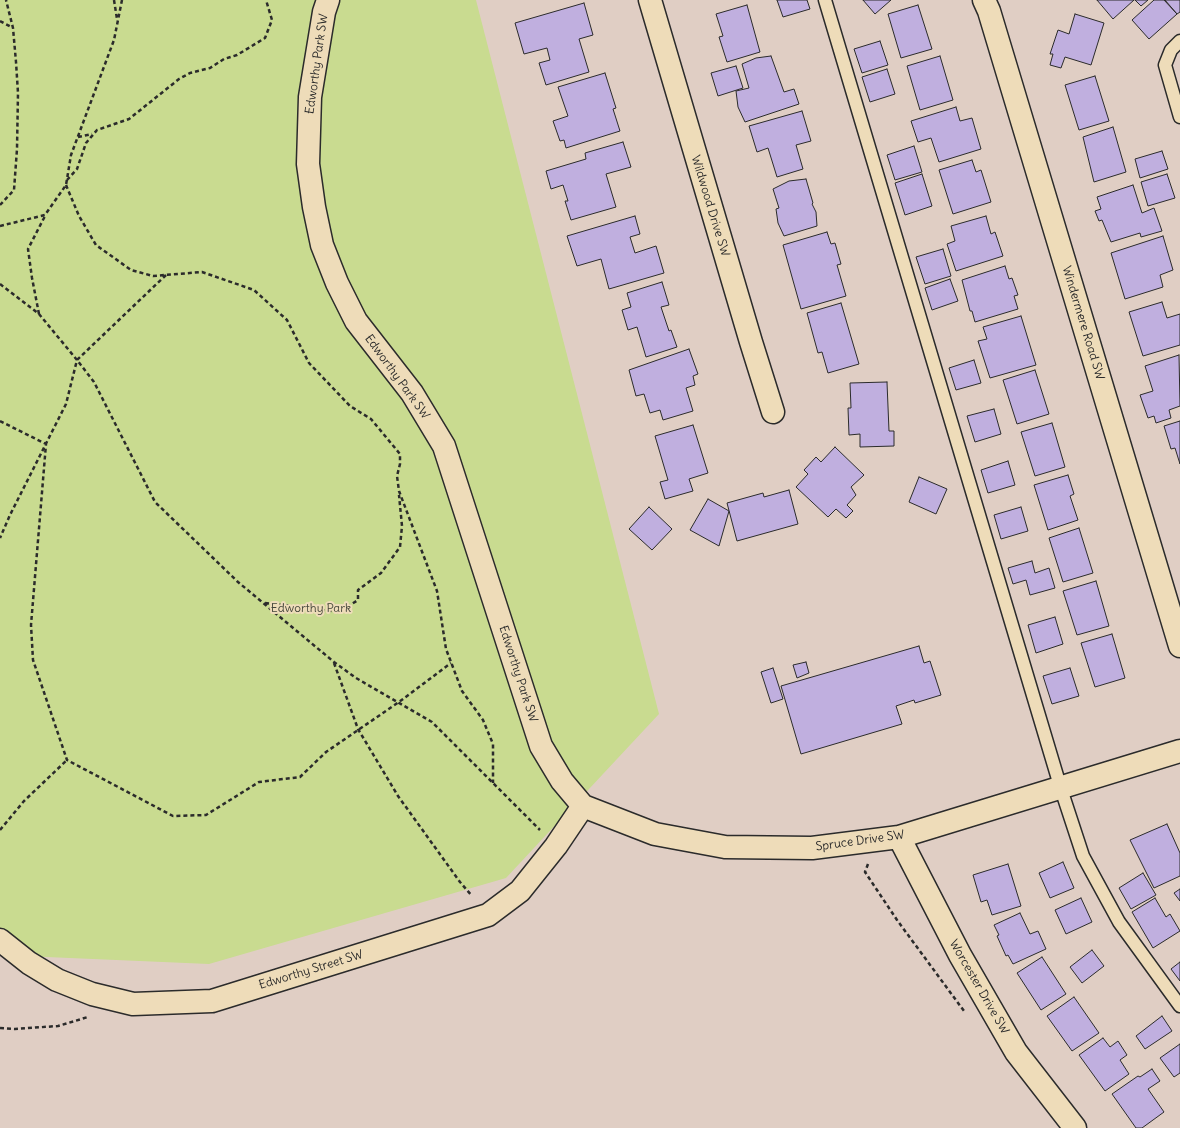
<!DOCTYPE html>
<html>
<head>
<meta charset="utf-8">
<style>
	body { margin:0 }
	canvas { display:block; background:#e0cec4 }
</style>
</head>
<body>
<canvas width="1180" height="1128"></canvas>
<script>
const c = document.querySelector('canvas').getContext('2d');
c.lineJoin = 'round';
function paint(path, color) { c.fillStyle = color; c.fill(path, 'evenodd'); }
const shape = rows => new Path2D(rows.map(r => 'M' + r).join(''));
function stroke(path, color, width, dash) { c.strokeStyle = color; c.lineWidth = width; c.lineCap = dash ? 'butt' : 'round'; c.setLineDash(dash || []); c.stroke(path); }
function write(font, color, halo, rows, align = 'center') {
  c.font = font + ' Delius,sans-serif'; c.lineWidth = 4; c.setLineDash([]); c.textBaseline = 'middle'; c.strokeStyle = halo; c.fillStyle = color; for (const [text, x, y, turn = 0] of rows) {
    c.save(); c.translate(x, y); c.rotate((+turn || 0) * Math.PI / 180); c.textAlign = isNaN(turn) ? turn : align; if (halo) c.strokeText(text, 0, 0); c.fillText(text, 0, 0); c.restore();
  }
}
const green = shape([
	[0,0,476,0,659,714,506,878,209,964,0,955]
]);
const building = shape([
	[777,0,807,0,810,9,783,17,777,0],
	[863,0,891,0,875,14,863,0],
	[1097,0,1134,0,1113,19,1097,0],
	[1135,0,1148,0,1141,6,1135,0],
	[1154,0,1164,0,1177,14,1149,39,1132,20,1154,0],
	[1165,0,1180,0,1180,12,1177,14,1165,0],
	[584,3,593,35,579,39,589,72,546,85,539,63,550,60,547,48,524,54,515,23,584,3],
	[747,5,760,52,727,62,719,37,723,36,716,14,747,5],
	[918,5,932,49,901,58,888,14,918,5],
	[1075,14,1104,23,1091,65,1065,57,1061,68,1050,65,1053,54,1050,54,1058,30,1069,34,1075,14],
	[880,41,888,65,862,73,854,49,880,41],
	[771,56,784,92,794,89,799,104,745,122,738,107,736,91,749,88,742,64,756,58,771,56],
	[940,56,953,100,920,110,907,66,940,56],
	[736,66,743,88,718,96,711,73,736,66],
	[887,69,895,94,870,102,862,77,887,69],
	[605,73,616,108,613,109,620,131,566,148,564,140,560,141,553,121,568,116,558,87,605,73],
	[1095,76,1109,121,1079,130,1065,85,1095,76],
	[956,107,960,121,972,118,981,149,939,162,931,138,918,142,911,121,956,107],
	[802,111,811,141,796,145,803,169,777,177,768,148,757,152,749,126,802,111],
	[1113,127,1126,172,1094,182,1083,137,1113,127],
	[623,142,631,167,606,174,616,207,571,220,565,201,568,201,563,185,551,189,546,171,586,159,585,153,623,142],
	[914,146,922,172,895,180,887,155,914,146],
	[1162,151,1168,169,1140,178,1135,159,1162,151],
	[972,160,976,172,981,170,991,202,953,214,939,170,972,160],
	[922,174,932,206,905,215,895,183,922,174],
	[1167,174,1175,198,1148,206,1141,182,1167,174],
	[806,179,813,203,812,204,816,212,817,226,784,236,778,223,776,209,779,208,773,189,789,181,806,179],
	[1133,185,1142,213,1154,208,1162,231,1141,237,1140,233,1111,242,1102,220,1099,221,1095,211,1101,209,1097,197,1133,185],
	[635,216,640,234,630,237,635,253,656,246,664,273,609,289,601,259,577,266,567,236,635,216],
	[986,216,991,234,995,232,1003,256,956,271,947,244,955,241,951,226,986,216],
	[827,232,831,244,835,243,841,264,837,265,846,296,801,309,783,245,827,232],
	[1163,236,1173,270,1160,275,1163,287,1125,299,1111,253,1163,236],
	[943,249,951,276,925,284,916,257,943,249],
	[1005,266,1009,279,1012,278,1018,295,1014,296,1018,309,975,322,972,311,970,311,962,280,1005,266],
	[950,279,958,301,932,310,925,288,950,279],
	[662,282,669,305,661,307,669,331,671,330,677,347,646,357,637,327,628,330,622,310,631,307,627,293,662,282],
	[1162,302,1167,318,1180,314,1180,345,1143,356,1129,312,1162,302],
	[841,303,859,364,828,373,822,352,818,353,807,313,841,303],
	[1021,316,1036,365,990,378,978,341,987,339,983,327,1021,316],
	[689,349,698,374,693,376,695,385,686,388,693,411,663,420,660,410,650,413,644,394,636,396,629,370,689,349],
	[1179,355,1180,406,1169,410,1171,418,1156,423,1154,416,1148,418,1140,395,1153,391,1145,366,1179,355],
	[974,360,981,383,956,390,949,368,974,360],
	[1035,370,1049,414,1017,424,1003,380,1035,370],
	[887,382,889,431,894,431,894,446,860,447,860,434,849,435,848,408,851,408,850,383,887,382],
	[994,409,1001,434,975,442,967,416,994,409],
	[1180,421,1180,464,1175,448,1171,449,1164,426,1180,421],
	[1052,423,1065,467,1035,476,1021,432,1052,423],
	[693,425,708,473,689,479,693,491,665,499,660,482,668,480,655,436,693,425],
	[835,447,864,475,851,487,856,495,847,505,853,511,846,518,836,509,828,517,796,487,808,474,804,470,816,457,821,462,835,447],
	[1008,461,1015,485,988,493,981,470,1008,461],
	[1068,475,1074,494,1070,496,1078,520,1048,530,1034,485,1068,475],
	[919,477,947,489,936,514,909,502,919,477],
	[789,490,798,524,737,541,727,503,763,493,764,497,789,490],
	[708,499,729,511,719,546,690,530,708,499],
	[649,507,672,529,652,550,629,529,649,507],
	[1021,507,1028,531,1001,539,994,515,1021,507],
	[1079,528,1093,573,1063,582,1049,538,1079,528],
	[1032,561,1035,573,1049,568,1055,588,1030,595,1026,580,1013,584,1008,568,1032,561],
	[1096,581,1109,626,1077,635,1063,591,1096,581],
	[1055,617,1063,644,1036,653,1028,625,1055,617],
	[1112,634,1125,678,1095,687,1081,643,1112,634],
	[919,646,924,663,930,661,941,695,915,703,914,700,896,706,902,724,801,754,781,686,919,646],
	[806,662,809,673,797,678,793,665,806,662],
	[773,668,783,699,771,703,761,672,773,668],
	[1070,668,1079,696,1052,704,1043,676,1070,668],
	[1167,824,1180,853,1180,876,1154,888,1130,840,1167,824],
	[1063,862,1074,888,1050,898,1039,873,1063,862],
	[1008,864,1021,906,992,915,987,900,981,902,973,875,1008,864],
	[1143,873,1156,895,1131,909,1119,888,1143,873],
	[1180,889,1180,901,1174,893,1180,889],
	[1081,898,1092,922,1066,934,1055,910,1081,898],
	[1155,898,1166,917,1170,914,1180,931,1153,948,1132,912,1155,898],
	[1020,913,1030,934,1038,931,1046,949,1013,964,1008,955,1006,956,997,936,999,935,994,925,1020,913],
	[1092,950,1104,966,1082,983,1070,967,1092,950],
	[1042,957,1066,994,1041,1010,1017,973,1042,957],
	[1180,962,1180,981,1171,969,1180,962],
	[1074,997,1099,1033,1072,1051,1047,1016,1074,997],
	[1162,1016,1172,1031,1145,1049,1136,1036,1162,1016],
	[1103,1038,1110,1047,1118,1041,1127,1055,1120,1060,1129,1074,1105,1091,1079,1055,1103,1038],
	[1180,1044,1180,1073,1174,1077,1160,1058,1180,1044],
	[1152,1069,1160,1081,1148,1089,1164,1112,1142,1128,1136,1128,1112,1094,1138,1076,1140,1077,1152,1069]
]);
const path = shape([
	[114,0,117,19],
	[0,21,13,28],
	[78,137,92,134],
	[67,180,77,169,86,143,97,130,129,119,179,79,190,73,210,68,224,59,237,55,265,38,272,20,266,0],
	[66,185,79,216,96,245,131,270,153,276,202,272,254,290,287,320,309,363,350,406,371,419,400,454,400,464,397,476,399,491,437,591,446,649,462,691,483,720,493,744,493,783],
	[0,205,14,190,17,149,18,93,16,62,13,28,6,0],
	[0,226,45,215,66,185,71,155,114,40,122,0],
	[166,275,77,360,94,382,155,502,238,582,334,662,356,678,432,722,540,830],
	[0,284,39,314,77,360,66,404,10,515,0,538],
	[39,314,32,278,28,249,45,216],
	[0,421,46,444,31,625,33,660,67,760,173,816,206,815,259,782,300,777,326,752,399,702,451,663],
	[265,603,339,612,358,600,358,590,381,573,400,547,402,526,399,495],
	[334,663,358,729,398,796,460,882,472,896],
	[0,830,24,801,67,760],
	[868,864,865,872,897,920,964,1011],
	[0,1028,15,1029,58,1026,88,1017]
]);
const lane = shape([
	[825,0,1061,789,1083,856,1119,922,1180,1006],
	[1180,41,1171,50,1165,65,1180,117]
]);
const street = shape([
	[328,0,324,12,310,97,308,164,314,207,322,245,337,283,356,321,412,393,444,446,541,746,562,781,583,806,655,834,725,847,812,848,899,837,1180,751],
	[650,0,751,342,773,412],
	[984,0,989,11,1180,646],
	[899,837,960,955,1016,1052,1075,1128],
	[0,940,29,963,57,980,92,994,133,1004,212,1001,488,915,520,891,556,846,583,806]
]);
const streetNames = [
	["Edworthy Park SW",317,64,-82],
	["Wildwood Drive SW",710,206,73],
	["Windermere Road SW",1083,323,73],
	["Edworthy Park SW",397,377,54],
	["Edworthy Park SW",518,674,72],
	["Spruce Drive SW",860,841,-8],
	["Edworthy Street SW",311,970,-17],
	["Worcester Drive SW",979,987,60]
];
const parkNames = [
	["Edworthy Park",311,609]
];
paint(green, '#c9db90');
paint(building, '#c0afdf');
stroke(building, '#2b2b2b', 1);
stroke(lane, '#2b2b2b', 15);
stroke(street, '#2b2b2b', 25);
stroke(path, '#2b2b2b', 2.5, [4, 3]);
stroke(lane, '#eedcb9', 12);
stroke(street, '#eedcb9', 22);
write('12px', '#2b2b2b', '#eedcb9', streetNames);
write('12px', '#43453a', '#eedcb9', parkNames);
</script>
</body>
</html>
